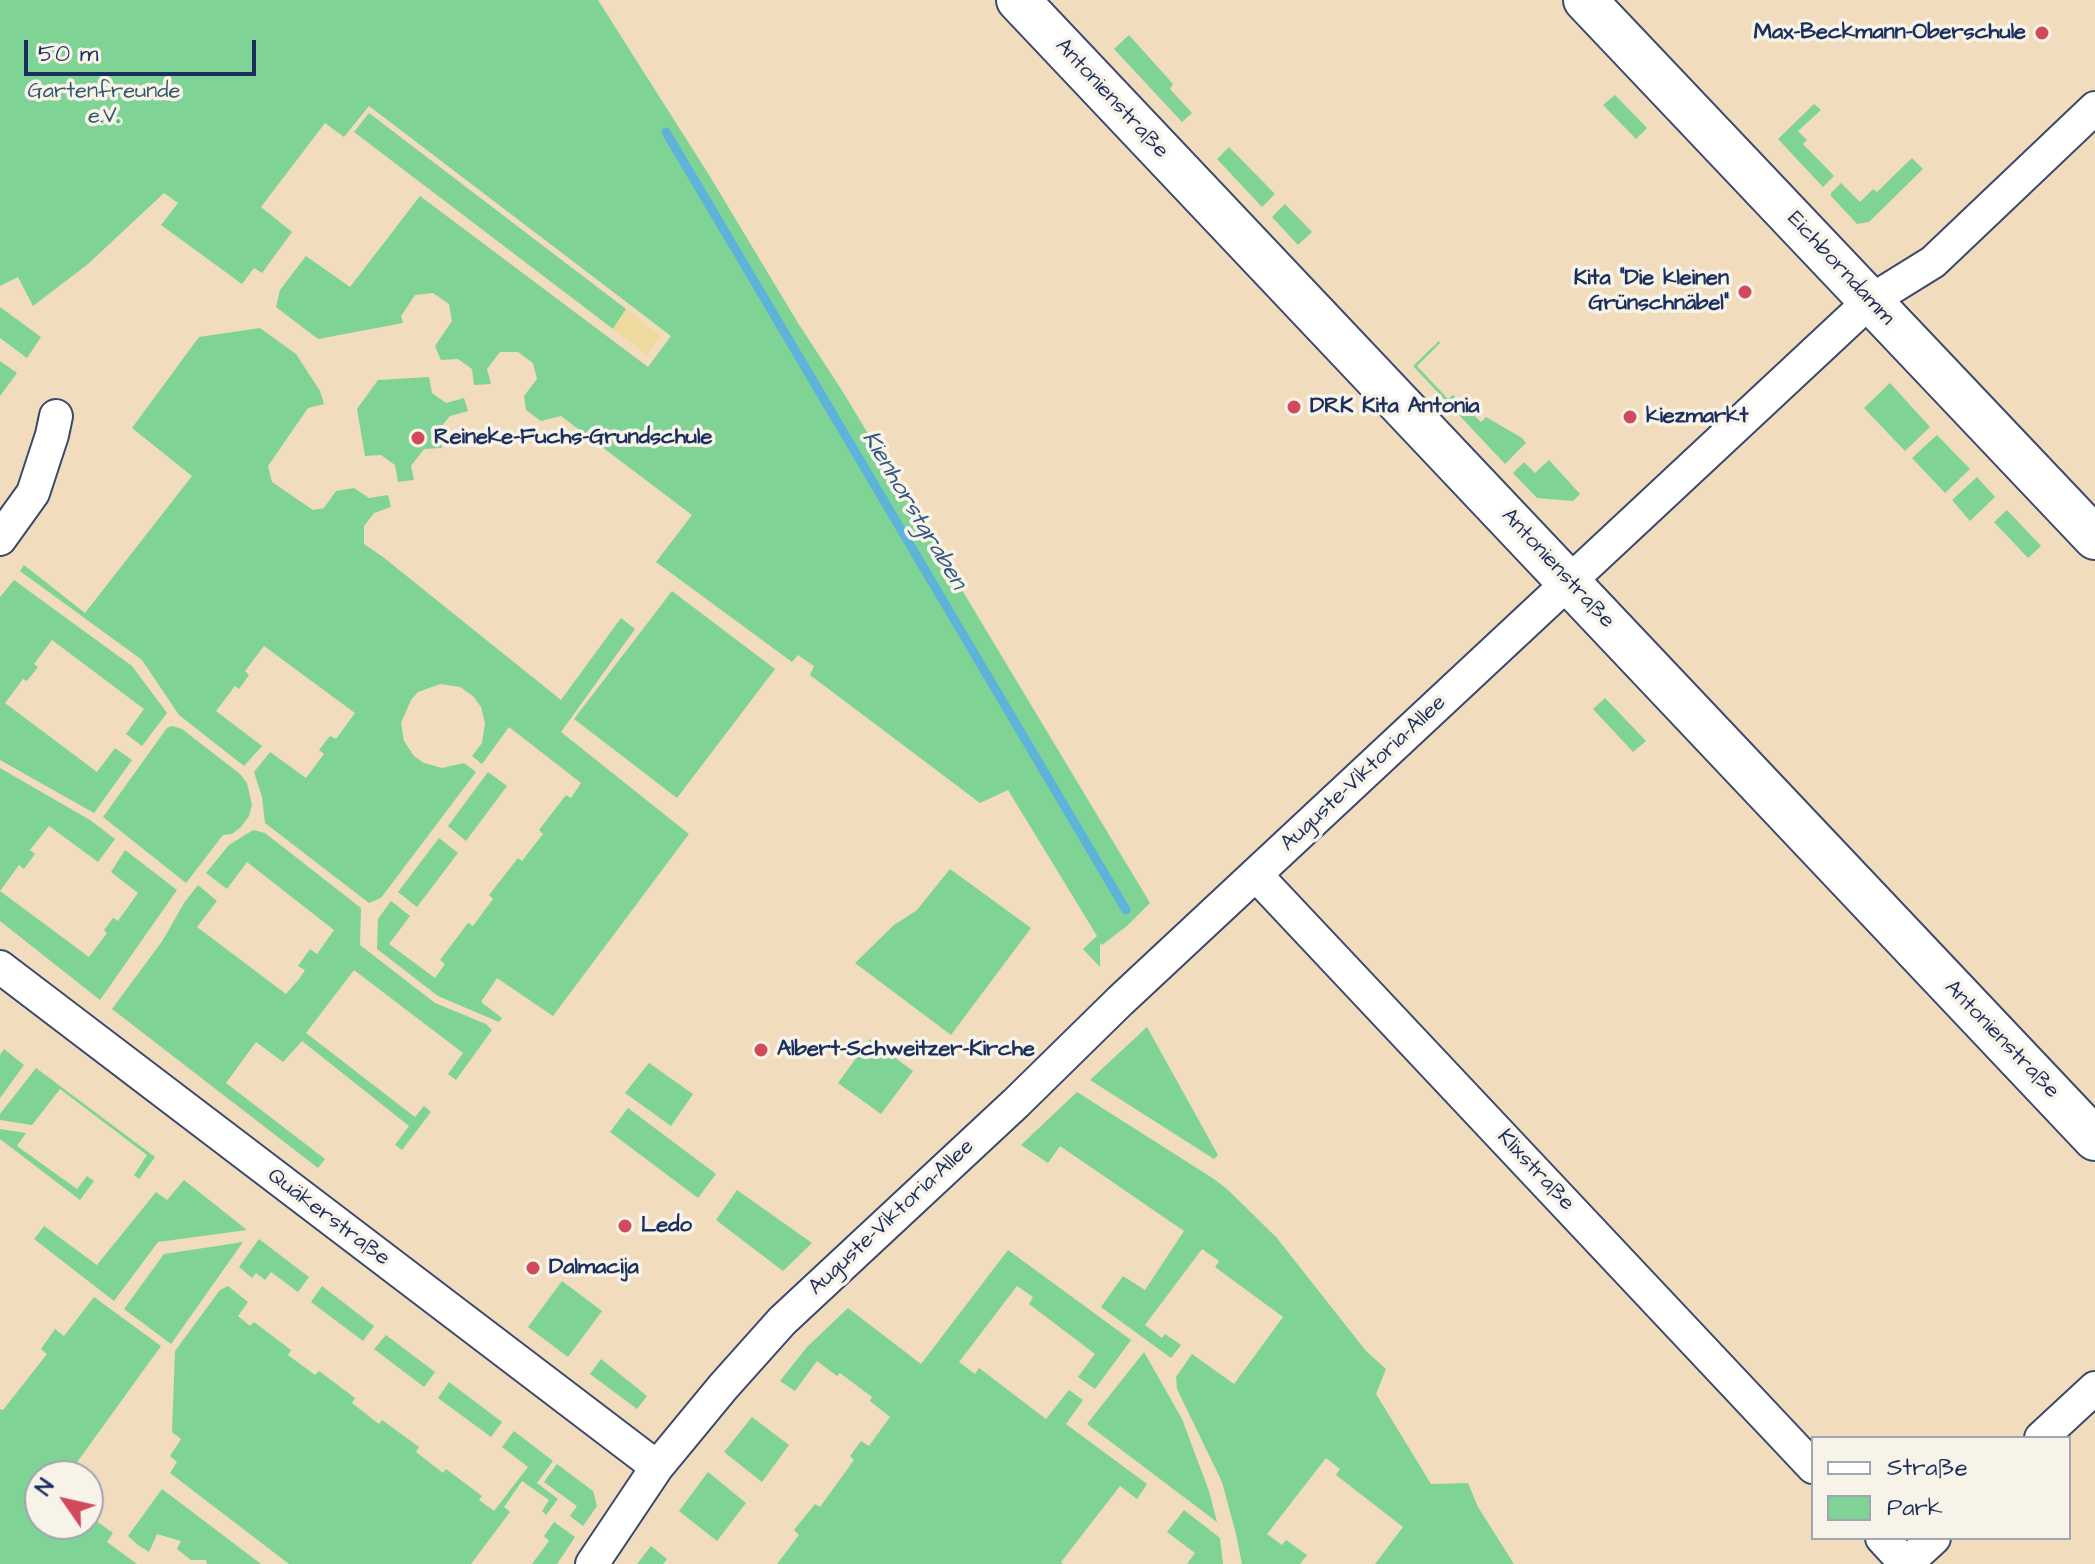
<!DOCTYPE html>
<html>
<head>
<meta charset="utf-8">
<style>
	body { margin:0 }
	#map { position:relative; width:2095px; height:1564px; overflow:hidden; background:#f1dcbd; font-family:"Architects Daughter",sans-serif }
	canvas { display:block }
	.legend { position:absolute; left:1811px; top:1436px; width:260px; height:104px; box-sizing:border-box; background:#f7f3e8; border:2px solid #9fa5b1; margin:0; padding:10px 14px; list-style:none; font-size:24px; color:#1b2f5e }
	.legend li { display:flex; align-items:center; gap:16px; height:40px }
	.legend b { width:40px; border:2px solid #9fa5b1 }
	.north { position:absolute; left:24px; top:1460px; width:80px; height:80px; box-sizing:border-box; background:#f7f3e8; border:2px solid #9fa5b1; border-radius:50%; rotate:304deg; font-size:22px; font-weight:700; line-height:32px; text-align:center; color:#1b2f5e }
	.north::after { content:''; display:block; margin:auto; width:28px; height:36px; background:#d1495b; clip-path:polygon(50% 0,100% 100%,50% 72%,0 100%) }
	.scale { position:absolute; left:24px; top:40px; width:232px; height:36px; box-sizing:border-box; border:4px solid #1b2f5e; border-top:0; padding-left:10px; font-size:24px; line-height:28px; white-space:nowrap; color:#1b2f5e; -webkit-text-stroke:6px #f7f3e8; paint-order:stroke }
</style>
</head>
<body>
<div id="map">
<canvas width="2095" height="1564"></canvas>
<ul class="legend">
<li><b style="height:10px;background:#fff"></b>Straße</li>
<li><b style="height:22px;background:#7fd395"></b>Park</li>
</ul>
<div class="north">N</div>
<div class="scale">50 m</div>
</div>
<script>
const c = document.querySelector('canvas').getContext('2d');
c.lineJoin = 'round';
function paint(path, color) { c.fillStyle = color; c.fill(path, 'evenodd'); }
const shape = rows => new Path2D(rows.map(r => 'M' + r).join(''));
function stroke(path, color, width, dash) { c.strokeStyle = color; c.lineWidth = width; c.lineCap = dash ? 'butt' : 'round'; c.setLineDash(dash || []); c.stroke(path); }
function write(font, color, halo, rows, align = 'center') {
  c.font = font + ' "Architects Daughter",sans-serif'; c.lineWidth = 7; c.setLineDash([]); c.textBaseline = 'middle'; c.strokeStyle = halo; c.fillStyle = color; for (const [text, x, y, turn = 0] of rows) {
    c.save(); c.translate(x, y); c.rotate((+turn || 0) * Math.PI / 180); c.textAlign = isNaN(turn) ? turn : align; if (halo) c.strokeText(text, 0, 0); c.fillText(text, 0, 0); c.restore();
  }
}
const green = shape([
	[0,0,598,0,709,175,798,323,843,392,1150,903,1128,925,1102,945,1100,943,1100,967,1083,949,1097,936,1008,790,980,803,810,675,814,666,798,655,792,662,656,562,692,515,561,416,541,421,526,410,524,396,537,379,533,363,518,352,500,352,487,369,491,384,474,385,472,369,458,359,441,360,435,346,452,321,449,304,433,293,415,295,401,316,403,323,318,339,276,307,280,290,306,256,350,287,420,196,648,367,671,336,369,106,344,137,325,123,261,207,292,232,262,273,254,268,242,284,161,225,178,203,164,193,88,264,33,306,18,277,0,286],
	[1129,35,1173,84,1170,89,1192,113,1182,122,1114,49],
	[1615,95,1647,128,1636,139,1603,105],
	[1814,104,1821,110,1798,131,1807,140,1803,144,1834,176,1823,187,1778,139],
	[369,113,626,309,613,329,354,132],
	[1229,147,1275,194,1262,207,1217,159],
	[1912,158,1923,169,1869,222,1857,224,1831,196,1831,193,1841,183,1860,202,1873,189,1877,192],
	[1285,204,1312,232,1298,245,1272,217],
	[0,307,41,337,27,358,0,338],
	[260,328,296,354,320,391,324,404,308,408,268,466,272,482,313,510,324,508,336,491,354,488,369,498,388,495,391,507,374,513,364,526,364,544,383,557,561,700,621,618,635,629,561,732,689,834,553,1016,497,978,481,1002,502,1018,499,1022,438,996,377,949,378,919,391,901,410,916,389,944,435,978,445,964,440,960,468,923,473,926,493,899,489,895,518,858,522,861,532,848,543,834,539,830,566,795,571,798,581,783,509,727,482,764,472,756,482,743,485,723,481,707,473,696,460,687,440,684,418,692,411,700,401,723,404,741,414,756,424,763,442,768,464,763,476,772,381,898,369,903,265,823,262,797,254,772,270,752,306,778,324,754,319,750,330,736,336,739,355,713,264,646,245,671,249,675,239,689,235,686,216,711,262,746,244,766,179,715,142,660,20,571,24,565,85,613,192,476,132,428,199,337],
	[1439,341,1440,343,1417,366,1448,399,1453,395,1481,422,1486,417,1522,438,1526,443,1505,464,1413,366],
	[0,361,17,373,0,396],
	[429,377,432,393,446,403,464,398,468,411,450,416,439,429,442,448,424,449,411,466,414,480,398,482,395,465,381,455,365,456,357,409,378,380],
	[1890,383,1930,427,1905,451,1864,408],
	[1937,435,1970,469,1945,493,1912,458],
	[1549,460,1580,494,1573,501,1537,498,1513,473,1524,462,1535,473],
	[1977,477,1995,497,1970,521,1952,500],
	[2007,510,2041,546,2028,558,1994,522],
	[14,580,132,666,167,713,142,746,126,734,144,709,52,640,34,664,38,667,27,681,23,679,5,703,97,772,115,748,132,760,94,813,0,760,0,597],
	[672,591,775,669,677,798,574,719],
	[1605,698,1646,741,1633,752,1593,709],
	[172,726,182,729,240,774,247,783,252,805,249,816,241,827,232,834,223,835,186,883,103,817,167,728],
	[0,768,90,820,115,839,98,862,49,826,30,850,35,854,24,869,19,865,0,891,89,957,107,933,104,930,113,918,118,921,138,893,111,872,125,850,177,890,100,1000,0,921],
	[488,772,507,786,466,841,448,826],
	[253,830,265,833,361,908,360,945,435,1003,486,1024,492,1030,456,1080,448,1074,463,1053,354,970,306,1033,415,1117,424,1106,431,1112,402,1150,395,1145,409,1126,302,1041,283,1062,256,1042,226,1083,325,1159,318,1168,112,1009,163,940,184,903,198,885,217,901,197,927,286,994,300,978,305,970,298,966,310,949,317,954,334,930,247,862,227,889,206,873,229,845],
	[439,838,458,853,417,907,398,892],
	[950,869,1031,928,951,1035,855,963,894,925,917,910],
	[1147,1027,1218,1155,1214,1159,1090,1080],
	[870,1039,913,1071,881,1114,838,1083],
	[4,1049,24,1065,0,1098,0,1055],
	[649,1063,693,1094,671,1126,625,1093],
	[36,1068,155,1157,139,1179,134,1175,147,1155,60,1089,32,1125,0,1120,0,1114],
	[1077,1092,1214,1179,1227,1189,1276,1237,1366,1351,1386,1369,1376,1394,1431,1484,1468,1483,1478,1507,1514,1564,1375,1564,1403,1527,1336,1475,1340,1469,1326,1458,1267,1534,1282,1545,1286,1540,1307,1555,1300,1564,1242,1564,1236,1534,1222,1482,1177,1389,1176,1377,1192,1354,1234,1384,1283,1317,1215,1267,1219,1261,1202,1249,1145,1325,1162,1338,1165,1334,1181,1345,1171,1358,1101,1307,1123,1276,1145,1290,1184,1231,1060,1146,1048,1163,1021,1145],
	[628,1108,716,1174,698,1198,610,1132],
	[0,1129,26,1133,17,1146,77,1189,87,1176,94,1181,80,1200,0,1139],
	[184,1180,247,1230,158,1242,114,1301,34,1239,44,1226,97,1265,156,1192,167,1200],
	[737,1190,812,1243,783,1271,716,1220],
	[259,1239,309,1277,298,1292,271,1272,265,1280,256,1273,252,1278,239,1267],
	[243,1242,171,1344,124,1309,164,1254],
	[1008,1250,1131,1340,1095,1389,1078,1377,1095,1354,1029,1304,1033,1297,1017,1286,959,1362,975,1374,979,1368,1046,1419,1069,1390,1083,1400,1066,1424,1147,1484,1137,1499,1120,1486,1061,1562,1063,1564,777,1564,799,1535,794,1530,815,1504,820,1507,854,1460,850,1456,861,1441,869,1446,890,1417,870,1401,872,1397,840,1373,837,1376,817,1361,795,1391,780,1381,807,1347,848,1308,921,1364],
	[562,1281,602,1311,568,1357,528,1327],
	[228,1286,248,1302,238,1316,250,1326,254,1322,291,1350,288,1355,315,1375,319,1371,355,1398,352,1403,379,1424,382,1420,419,1447,416,1452,443,1473,446,1469,482,1496,479,1500,494,1511,528,1467,502,1447,514,1431,553,1461,537,1483,558,1499,546,1515,542,1511,549,1500,522,1481,504,1507,510,1512,471,1564,289,1564,170,1473,177,1462,170,1456,181,1439,172,1432,175,1351,220,1290],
	[322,1286,374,1326,363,1341,311,1302],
	[94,1297,161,1346,67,1476,40,1476,40,1524,88,1524,88,1515,113,1533,107,1542,137,1564,0,1564,0,1409,3,1410,47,1354,41,1349,55,1329,64,1336],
	[386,1335,435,1372,424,1387,374,1349],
	[1144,1352,1182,1419,1209,1491,1217,1522,1087,1424],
	[601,1359,647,1396,637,1409,590,1374],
	[449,1382,502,1422,491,1437,438,1398],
	[752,1417,789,1445,762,1482,724,1452],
	[557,1464,593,1491,597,1506,583,1526,570,1516,577,1506,544,1482],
	[708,1472,746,1503,717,1541,679,1511],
	[162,1489,261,1564,207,1564,206,1560,191,1560,177,1549,181,1541,157,1534,149,1552,138,1545,128,1536],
	[1184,1510,1220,1538,1223,1564,1187,1564,1195,1553,1167,1532],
	[554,1522,575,1537,557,1564,532,1564,549,1541,544,1536],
	[651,1546,667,1559,663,1564,637,1564]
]);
const sand = shape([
	[626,309,661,336,647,355,613,329]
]);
const stream = shape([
	[666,132,1126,910]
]);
const minor = shape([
	[0,539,33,493,52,435,56,416],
	[1256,875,1813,1467],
	[0,967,657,1467],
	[2041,1438,2095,1388],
	[1882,1538,1906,1564],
	[592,1564,657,1467,723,1387,782,1321,1016,1103,1120,1001,1870,301,1933,262,2095,108],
	[1906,1564,1934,1538]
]);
const major = shape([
	[1018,0,2095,1139],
	[1585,0,2095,538]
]);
const markers = [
	[2042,33,8,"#d1495b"],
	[1745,292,8,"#d1495b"],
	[1294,407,8,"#d1495b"],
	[1630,417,8,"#d1495b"],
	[418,438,8,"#d1495b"],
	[761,1050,8,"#d1495b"],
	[625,1226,8,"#d1495b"],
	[533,1268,8,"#d1495b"]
];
const poiNames = [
	["Max-Beckmann-Oberschule",2026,33,"right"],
	["Kita \"Die kleinen",1729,279,"right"],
	["Grünschnäbel\"",1729,304,"right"],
	["DRK Kita Antonia",1310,407],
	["kiezmarkt",1646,417],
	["Reineke-Fuchs-Grundschule",434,438],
	["Albert-Schweitzer-Kirche",777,1050],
	["Ledo",641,1226],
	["Dalmacija",549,1268]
];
const parkNames = [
	["Gartenfreunde",104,92],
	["e.V.",104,117]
];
const streetNames = [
	["Antonienstraße",1111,99,47],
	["Eichborndamm",1840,269,47],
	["Antonienstraße",1557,569,47],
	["Auguste-Viktoria-Allee",1364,774,-43],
	["Antonienstraße",2001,1040,46],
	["Klixstraße",1535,1171,47],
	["Quäkerstraße",328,1218,37],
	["Auguste-Viktoria-Allee",892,1218,-43]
];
const waterNames = [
	["Kienhorstgraben",913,511,59]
];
paint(green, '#7fd395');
paint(sand, '#eeda9e');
stroke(stream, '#5eb3da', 9);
stroke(minor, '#3b496c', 36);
stroke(major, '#3b496c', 46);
stroke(minor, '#fff', 32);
stroke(major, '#fff', 42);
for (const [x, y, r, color] of markers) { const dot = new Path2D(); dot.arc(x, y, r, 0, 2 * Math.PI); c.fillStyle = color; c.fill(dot); stroke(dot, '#f7f3e8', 3); }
write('bold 22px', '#1b2f5e', '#f7f3e8', poiNames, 'left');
write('22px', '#34586c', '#f7f3e8', parkNames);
write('22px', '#1b2f5e', '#f7f3e8', streetNames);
write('italic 24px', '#2f5783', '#f7f3e8', waterNames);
</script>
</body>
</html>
